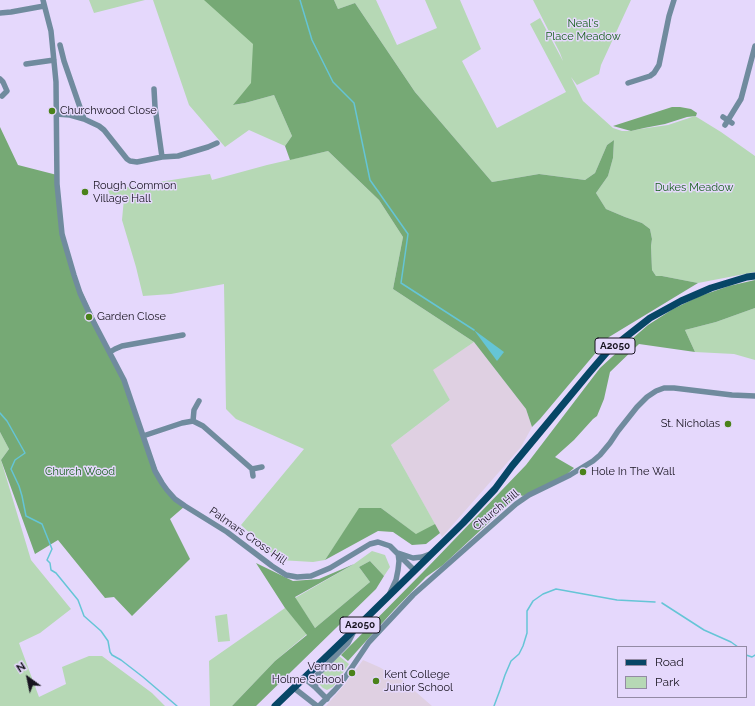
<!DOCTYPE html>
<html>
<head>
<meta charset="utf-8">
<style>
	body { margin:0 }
	#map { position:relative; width:755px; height:706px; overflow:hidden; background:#e5d8fc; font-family:Raleway,sans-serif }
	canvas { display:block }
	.legend { position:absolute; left:617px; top:646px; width:130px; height:52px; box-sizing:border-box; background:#e5d8fc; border:1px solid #938aa4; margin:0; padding:5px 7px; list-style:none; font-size:12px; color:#181420 }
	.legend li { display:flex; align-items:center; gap:8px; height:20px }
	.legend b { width:20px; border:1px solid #938aa4 }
	.north { position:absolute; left:8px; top:658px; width:40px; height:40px; -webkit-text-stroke:3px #e5d8fc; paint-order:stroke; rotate:327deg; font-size:11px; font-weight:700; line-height:16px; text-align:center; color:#181420 }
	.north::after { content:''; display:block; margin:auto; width:14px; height:18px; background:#181420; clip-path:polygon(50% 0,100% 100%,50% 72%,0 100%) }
</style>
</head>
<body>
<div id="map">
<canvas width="755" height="706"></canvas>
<ul class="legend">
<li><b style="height:5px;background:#074666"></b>Road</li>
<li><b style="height:11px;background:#b6d8b5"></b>Park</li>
</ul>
<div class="north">N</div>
</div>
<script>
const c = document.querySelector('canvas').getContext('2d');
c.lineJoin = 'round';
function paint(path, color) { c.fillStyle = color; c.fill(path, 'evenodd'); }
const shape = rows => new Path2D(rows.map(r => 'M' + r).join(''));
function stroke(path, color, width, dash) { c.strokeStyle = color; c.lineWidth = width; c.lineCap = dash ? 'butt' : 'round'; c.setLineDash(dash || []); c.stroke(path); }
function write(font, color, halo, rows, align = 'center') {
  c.font = font + ' Raleway,sans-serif'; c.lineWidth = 3; c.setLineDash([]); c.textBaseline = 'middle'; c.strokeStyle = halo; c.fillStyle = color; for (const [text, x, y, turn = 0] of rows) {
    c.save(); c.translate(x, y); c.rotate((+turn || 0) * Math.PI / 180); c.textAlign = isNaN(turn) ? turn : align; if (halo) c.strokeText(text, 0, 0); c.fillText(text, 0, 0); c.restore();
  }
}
const education = shape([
	[474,342,526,409,532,427,521,447,442,537,391,445,450,400,432,370],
	[363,660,379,667,401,679,432,706,326,706,345,684]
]);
const green = shape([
	[89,0,145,0,94,13],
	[153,0,290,0,307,42,234,105,245,103,274,95,292,136,285,146,249,130,225,147,189,105],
	[334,0,376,0,397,45,437,28,425,0,460,0,481,49,462,61,497,128,566,92,530,24,540,18,563,61,560,53,533,0,631,0,601,65,599,74,577,85,571,77,583,101,613,128,622,131,631,131,640,129,668,125,695,116,721,132,755,156,755,272,698,283,662,276,656,276,652,270,651,246,652,239,650,229,642,223,625,217,606,209,596,193,608,176,613,158,614,140,607,145,595,173,585,180,539,174,492,182,415,92,355,3,338,9],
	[328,151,379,200,403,237,393,289,474,342,433,370,450,400,391,445,435,524,417,535,381,508,360,508,325,560,313,562,279,560,241,525,304,449,236,419,226,409,224,284,171,294,143,296,136,267,122,220,124,198,110,195,108,190,210,174,212,180,267,165],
	[755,308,755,360,734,354,695,352,685,330,716,322],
	[0,432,9,449,1,460,31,560,71,609,40,633,19,643,39,697,66,684,62,667,89,656,102,656,152,693,165,706,0,706],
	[372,551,385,555,390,567,384,576,370,561,359,567,370,582,315,628,295,598,354,564],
	[285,608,307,634,275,661,232,706,210,706,209,661],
	[227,614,230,641,218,642,215,616],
	[339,656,349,664,333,687,327,690,323,688,318,683,319,676]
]);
const forest = shape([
	[204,0,334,0,338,9,355,3,415,92,492,182,539,174,585,180,595,173,607,145,614,140,613,158,608,176,596,193,606,209,625,217,642,223,650,229,652,239,651,246,652,270,656,276,662,276,698,283,609,337,540,419,532,427,526,409,474,342,393,289,403,237,379,200,328,151,290,160,285,146,292,136,274,95,245,103,233,105,251,83,253,44],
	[672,107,680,107,691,109,697,113,696,116,687,117,665,124,644,128,631,131,613,126],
	[0,127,18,165,57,175,60,216,74,275,124,380,162,483,185,506,170,519,190,559,132,616,114,597,105,598,58,540,35,554,1,460,9,449,0,432],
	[755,280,755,308,716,322,685,330,695,352,639,344,610,372,604,399,597,416,593,419,574,440,555,457,574,468,565,476,523,496,520,495,512,501,443,565,426,577,394,610,348,661,341,655,425,570,526,465,600,368,625,345,648,325,673,309,700,296,729,286],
	[359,508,381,508,416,534,435,524,440,533,426,544,412,545,393,532,378,531,325,560],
	[370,561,384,576,376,589,256,706,232,706,275,661,307,635,285,608,256,563,293,581,319,579,354,564,295,597,315,628,370,582,359,567]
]);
const water = shape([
	[474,330,504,352,497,361]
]);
const stream = shape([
	[300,0,312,40,333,82,354,103,370,180,408,234,401,283,474,330],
	[0,413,7,421,25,453,15,460,11,469,19,486,22,496,26,516,42,524,52,549,47,560,50,563,51,570,56,573,78,600,84,616,101,631,108,641,110,652,112,655,121,660,143,677,177,706],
	[662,603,704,630,731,642,738,647],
	[746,655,752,657,755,655],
	[494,706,500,690,505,675,511,661,519,654,523,646,527,633,527,611,533,601,543,594,556,589,617,600,655,602]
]);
const minor = shape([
	[43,0,51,31,56,82,57,184,62,234,74,275,80,293,92,319,124,380,155,471,162,483,167,490,175,499,185,506,227,532,272,566,286,575,297,577,311,576,330,568,370,544,378,542,390,546,414,570],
	[0,13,11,12,44,6],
	[60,45,64,61,84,119],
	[26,64,54,60],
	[0,79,3,82,7,91,2,96],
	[628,83,650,76,654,73,659,65,669,16,674,0],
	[154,89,155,107,162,157],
	[56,114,70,115,84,119,99,126,104,130,127,159,130,161,137,162,162,157,178,156,208,147,217,143],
	[723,117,732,123],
	[725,125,741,99,755,46],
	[110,352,115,349,122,346,183,335],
	[193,421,194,410,199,401],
	[143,436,182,423,193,421,203,426,252,469],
	[253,476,252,469,262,467],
	[390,593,396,580,398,570,399,561,398,553,413,558,422,557,430,554],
	[304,678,316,688,327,699],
	[294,688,317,706],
	[316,688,315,683,317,675,348,643,354,631],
	[319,706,334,691,342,682,369,642,413,595,516,504,529,495,570,475,593,461,600,455,610,443,618,431,637,407,647,397,656,391,664,388,674,388,732,395,755,396]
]);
const major = shape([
	[275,706,355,629,463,523,495,489,512,466,589,373,607,352,627,336,650,318,681,301,711,288,747,277,755,276]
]);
const markers = [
	[52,111,4,"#4a821a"],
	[85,192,4,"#4a821a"],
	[89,317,4,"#4a821a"],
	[728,424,4,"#4a821a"],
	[583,472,4,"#4a821a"],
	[352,673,4,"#4a821a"],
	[376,681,4,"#4a821a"]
];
const shields = [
	[615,346,40],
	[360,625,40]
];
const shieldNames = [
	["A2050",615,346],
	["A2050",360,625]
];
const parkNames = [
	["Neal's",583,24],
	["Place Meadow",583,37],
	["Dukes Meadow",694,188],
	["Church Wood",80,472]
];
const poiNames = [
	["Churchwood Close",60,111],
	["Rough Common",93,186],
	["Village Hall",93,199],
	["Garden Close",97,317],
	["St. Nicholas",720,424,"right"],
	["Hole In The Wall",591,472],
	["Vernon",344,667,"right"],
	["Holme School",344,680,"right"],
	["Kent College",384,675],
	["Junior School",384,688]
];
const streetNames = [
	["Church Hill",496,510,-40],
	["Palmars Cross Hill",248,536,35]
];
paint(education, '#dfd0e2');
paint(green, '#b6d8b5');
paint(forest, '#76a975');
paint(water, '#65c5d6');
stroke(stream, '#65c5d6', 1.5);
stroke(minor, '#708b9e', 5.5);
stroke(major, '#074666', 7);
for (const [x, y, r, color] of markers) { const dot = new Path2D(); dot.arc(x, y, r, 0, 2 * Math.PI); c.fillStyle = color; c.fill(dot); stroke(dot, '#e5d8fc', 1.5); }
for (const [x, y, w] of shields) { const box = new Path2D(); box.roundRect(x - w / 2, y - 8, w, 16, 3); c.fillStyle = '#e5d8fc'; c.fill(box); stroke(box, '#181420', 1); }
write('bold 10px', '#181420', null, shieldNames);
write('11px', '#155e1a', '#e5d8fc', parkNames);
write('11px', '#181420', '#e5d8fc', poiNames, 'left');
write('11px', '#181420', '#e5d8fc', streetNames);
</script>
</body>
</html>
